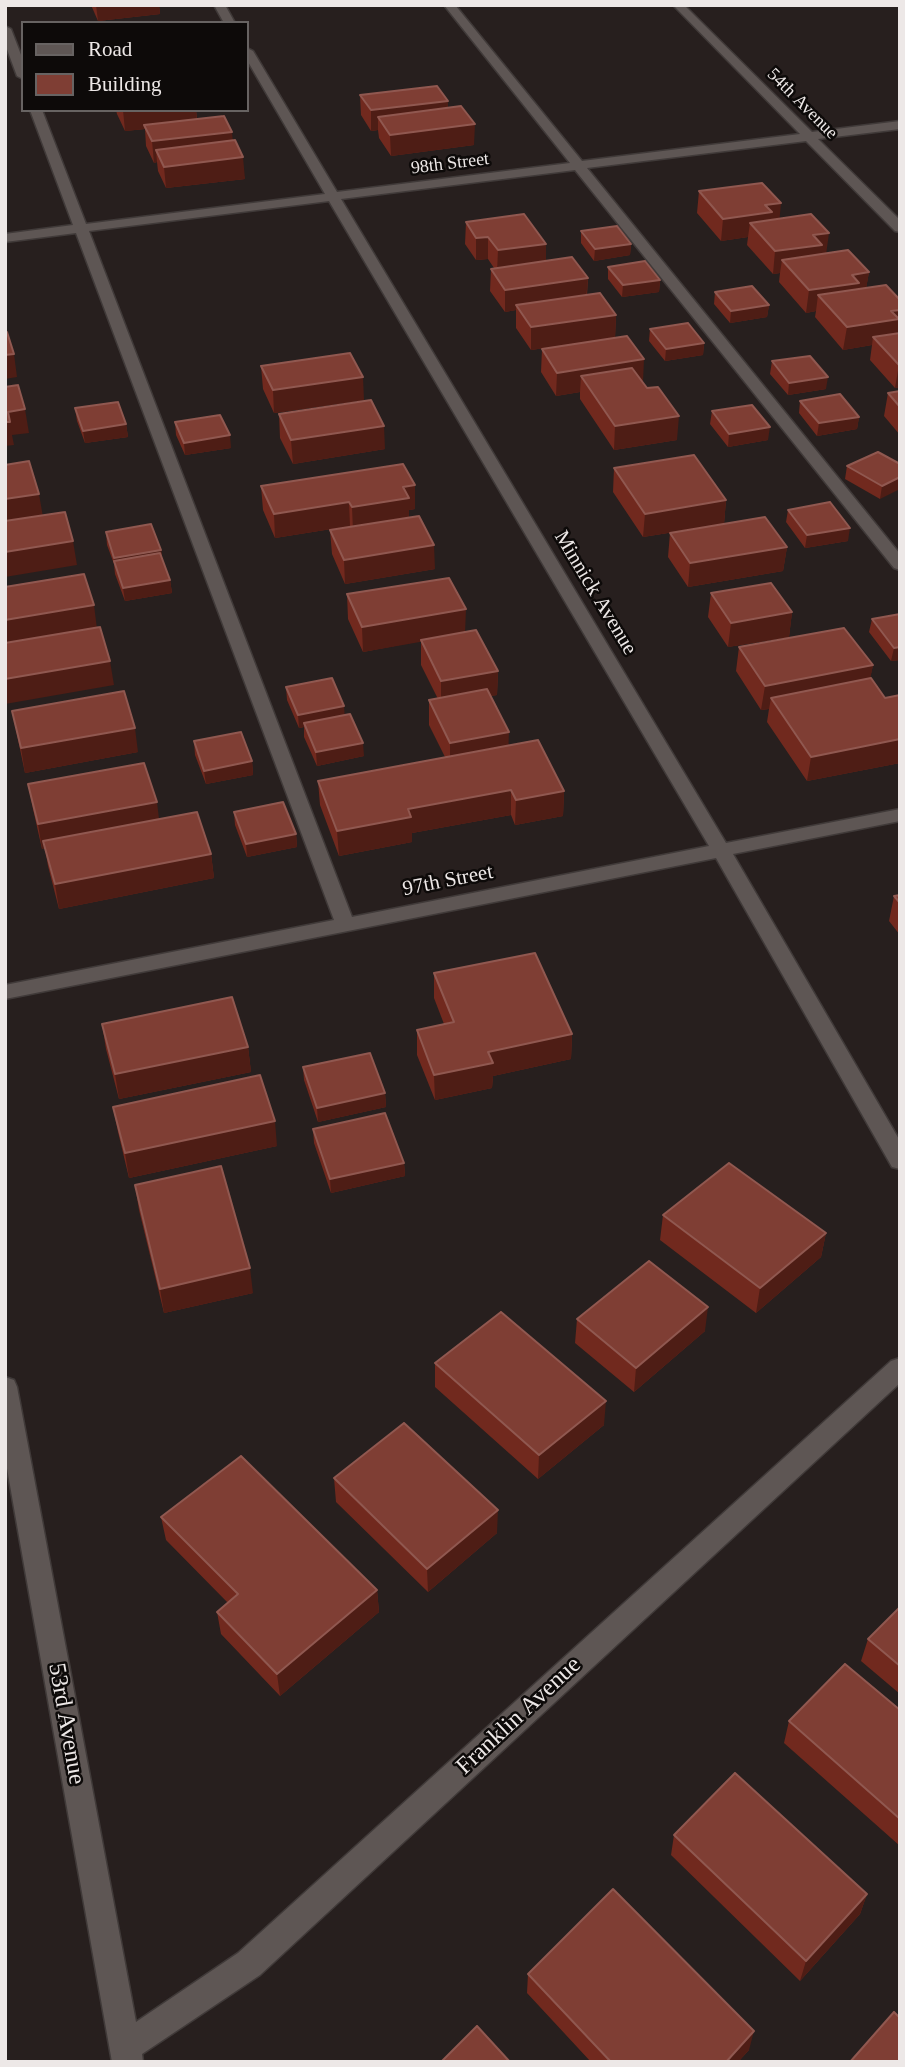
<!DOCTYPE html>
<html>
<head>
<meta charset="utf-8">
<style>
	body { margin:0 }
	#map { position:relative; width:905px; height:2067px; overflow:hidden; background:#271f1e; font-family:Georgia,serif }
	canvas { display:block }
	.frame { position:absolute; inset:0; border:7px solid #ede8e7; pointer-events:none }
	.legend { position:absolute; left:21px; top:21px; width:228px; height:91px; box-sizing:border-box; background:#0d0a09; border:2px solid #676362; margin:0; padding:9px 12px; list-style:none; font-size:21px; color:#ede8e7 }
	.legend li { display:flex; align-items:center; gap:14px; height:35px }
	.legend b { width:35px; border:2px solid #676362 }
</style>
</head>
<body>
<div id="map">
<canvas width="905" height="2067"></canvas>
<div class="frame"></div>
<ul class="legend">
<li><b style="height:9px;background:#5e5654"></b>Road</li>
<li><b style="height:19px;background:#7f3e34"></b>Building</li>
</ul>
</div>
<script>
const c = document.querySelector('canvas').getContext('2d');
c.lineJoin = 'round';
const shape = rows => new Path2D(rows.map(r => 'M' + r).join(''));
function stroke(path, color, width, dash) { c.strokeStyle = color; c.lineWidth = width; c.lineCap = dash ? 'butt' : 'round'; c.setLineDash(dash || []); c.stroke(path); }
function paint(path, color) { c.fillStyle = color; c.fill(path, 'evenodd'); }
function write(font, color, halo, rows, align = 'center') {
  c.font = font + ' Georgia,serif'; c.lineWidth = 5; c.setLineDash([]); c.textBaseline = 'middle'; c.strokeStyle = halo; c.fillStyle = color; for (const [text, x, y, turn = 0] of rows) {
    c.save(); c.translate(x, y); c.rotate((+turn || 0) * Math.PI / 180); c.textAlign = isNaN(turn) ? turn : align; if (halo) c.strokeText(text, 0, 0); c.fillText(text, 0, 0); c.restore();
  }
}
const minor = shape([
	[214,5,225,5,235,23,224,23,214,5],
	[444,5,455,5,582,161,800,134,673,5,684,5,812,132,900,121,900,129,818,139,900,220,900,232,895,231,806,141,587,168,900,554,900,570,894,568,575,170,341,199,726,843,900,809,900,821,733,854,900,1141,900,1169,892,1167,716,858,5,999,5,985,334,920,76,233,5,242,5,234,73,225,30,110,42,110,86,224,325,194,247,60,247,48,253,51,337,192,570,163,444,5],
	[329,201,709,846,352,917,89,231,329,201],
	[5,26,11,29,23,60,23,79,17,76,5,44,5,26],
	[900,1358,900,1383,260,1975,142,2054,143,2062,112,2062,5,1457,5,1377,14,1380,17,1387,136,2022,238,1953,891,1361,900,1358]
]);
const wall = shape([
	[91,5,159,5,160,14,98,21],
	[360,95,448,101,448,108,474,145,391,156,379,138,378,130,371,131,361,115],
	[116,110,196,110,197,119,233,140,245,179,166,188,158,171,157,162,154,163,146,146,145,129,125,131,117,114],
	[699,191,779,219,826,253,869,272,866,288,900,300,900,332,897,332,896,334,900,333,900,387,895,388,870,360,872,345,843,350,815,317,816,311,806,313,779,282,780,273,773,274,747,245,748,237,721,241,697,213],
	[466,222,546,261,588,278,587,295,616,315,615,338,531,350,516,328,516,310,505,312,490,291,491,269,494,268,488,259,476,260,465,244],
	[581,231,631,244,630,255,594,261,581,243],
	[608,267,660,280,659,292,622,297,608,279],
	[715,292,769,305,767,317,730,323,714,304],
	[650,329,704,343,703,355,665,361,649,341],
	[542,349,642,382,677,440,614,450,580,399,580,392,556,396,541,372],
	[772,361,826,389,788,395,770,374],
	[261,366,364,400,274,413,263,389],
	[900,391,900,435,884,416,888,393],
	[800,401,859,417,857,429,817,436,799,413],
	[75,408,126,424,128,437,85,443,77,421],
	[712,411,768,440,728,447,710,424],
	[279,414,385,449,293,464,280,438],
	[175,422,231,448,185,455,176,435],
	[900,464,880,499,845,479,847,466],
	[614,468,726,500,724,524,643,537,613,492],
	[415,485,415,509,409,510,409,518,435,569,345,584,332,554,330,530,351,527,350,526,275,538,263,510,261,486],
	[788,510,848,541,805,548,786,522],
	[106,532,161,550,162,558,170,580,172,593,125,601,115,574,114,564,107,545],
	[670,533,787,547,783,571,688,587,668,557],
	[711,593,792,612,789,637,728,647,708,617],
	[347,594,465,632,498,671,497,695,490,696,509,746,564,791,563,816,515,825,511,815,412,833,412,842,339,856,320,805,318,781,445,757,429,725,429,700,438,699,421,665,421,641,363,652,348,619],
	[900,614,900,660,891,661,869,632,872,619],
	[739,647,873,665,870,678,885,698,900,695,900,763,807,781,767,722,769,709,761,710,736,671],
	[286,687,344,715,364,756,317,766,304,737,304,727,299,728,287,700],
	[12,711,138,752,25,773],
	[194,741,252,761,253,775,206,784,195,755],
	[28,784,159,819,211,854,214,878,59,909,48,866,45,848,42,849,33,809],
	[234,812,296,834,297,847,247,857,235,825],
	[900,895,900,935,889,921,894,896],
	[434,973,572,1034,571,1059,493,1076,492,1088,435,1100,417,1055,417,1030,444,1024,434,998],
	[102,1024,248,1047,251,1072,119,1099,106,1049],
	[303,1067,385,1093,386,1107,318,1122,304,1080],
	[113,1107,277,1146,129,1178,118,1132],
	[313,1129,404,1163,405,1176,331,1193,314,1143],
	[135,1185,253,1293,164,1313,139,1210],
	[663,1215,826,1233,821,1257,756,1313,660,1240],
	[577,1319,705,1331,634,1392,575,1343],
	[435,1363,604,1425,538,1479,435,1387],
	[334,1478,497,1533,428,1592,336,1502],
	[161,1517,377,1590,379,1612,280,1696,221,1634,217,1612,228,1603,166,1540],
	[900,1607,900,1694,861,1661,868,1639],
	[900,1710,900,1846,784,1743,789,1721],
	[674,1835,867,1894,860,1914,800,1981,671,1855],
	[528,1974,749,2050,738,2062,591,2062,527,1993]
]);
const shadedWall = shape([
	[96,5,159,5,160,14,98,21],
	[448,101,448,122,378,117,378,130,371,131,371,110],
	[123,110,196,110,197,122,144,125,145,129,125,131],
	[475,124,474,145,391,156,390,135],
	[232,132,234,153,156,150,157,162,154,163,152,141],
	[243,157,245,179,166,188,164,167],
	[781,203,779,225,750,223,748,237,721,241,723,219,765,205],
	[829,233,826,255,782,260,780,273,773,274,775,251,813,235],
	[488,237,488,259,476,260,476,238],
	[546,244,546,266,497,273,498,250],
	[631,244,630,255,594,261,595,249],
	[869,272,865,295,818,295,816,311,806,313,809,290,852,275],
	[588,278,586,300,516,305,516,310,505,312,505,290],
	[660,280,659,292,622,297,623,285],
	[769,305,767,317,730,323,731,311],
	[900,310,900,332,897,332,895,342,873,337,872,345,843,350,847,327,891,311],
	[616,315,615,338,531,350,531,327],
	[704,343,703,355,665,361,666,349],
	[14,354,17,377,5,379,5,355],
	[644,359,643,382,581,376,580,392,556,396,557,373],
	[899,365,900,365,900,387,895,388],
	[363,377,364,400,274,413,273,390],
	[828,377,826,389,788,395,789,383],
	[25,409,29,433,12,435,14,445,5,446,5,422,8,412],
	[679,416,677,440,614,450,615,426],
	[859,417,857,429,817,436,819,423],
	[126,424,128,437,85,443,83,431],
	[384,426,385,449,293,464,291,440],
	[770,427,768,440,728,447,729,434],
	[230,435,231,448,185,455,184,443],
	[900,477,900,489,880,499,882,486],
	[415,485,415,509,409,510,409,522,353,531,352,507,403,487],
	[39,494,43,517,5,523,5,499],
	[726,500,724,524,643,537,645,514],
	[349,502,350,526,275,538,274,514],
	[850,528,848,541,805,548,807,535],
	[73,541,77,565,5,577,5,552],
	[434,545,435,569,345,584,344,560],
	[787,547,783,571,688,587,690,563],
	[161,550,163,563,116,567,114,558],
	[170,580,172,593,125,601,123,588],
	[94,605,97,629,5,645,5,620],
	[466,609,465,634,363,652,362,627],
	[792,612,789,637,728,647,731,623],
	[900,647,900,660,891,661,894,648],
	[110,661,114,685,5,704,5,679],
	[873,665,868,690,771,698,769,709,761,710,765,686],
	[498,671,497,695,441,705,441,681],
	[344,706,345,720,304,723,304,727,299,728,298,715],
	[135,728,138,752,25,773,21,748],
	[509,732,508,757,450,768,450,743],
	[900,739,900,763,807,781,811,757],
	[363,743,364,756,317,766,316,752],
	[252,761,253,775,206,784,204,771],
	[511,790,511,815,412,833,412,842,339,856,337,831,408,809],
	[564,791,563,816,515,825,516,800],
	[157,802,160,827,43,841,45,848,42,849,38,824],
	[296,834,297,847,247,857,246,844],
	[211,854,214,878,59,909,55,884],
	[572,1034,571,1059,493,1076,492,1088,435,1100,434,1075,488,1052],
	[248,1047,251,1072,119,1099,115,1074],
	[385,1093,386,1107,318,1122,317,1108],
	[275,1121,277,1146,129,1178,125,1153],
	[404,1163,405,1176,331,1193,330,1179],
	[826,1233,821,1257,756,1313,760,1288],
	[250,1268,253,1293,164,1313,160,1289],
	[708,1307,705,1331,634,1392,636,1368],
	[606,1401,604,1425,538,1479,539,1455],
	[498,1510,497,1533,428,1592,427,1569],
	[377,1590,379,1612,280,1696,277,1674],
	[867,1894,860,1914,800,1981,806,1961],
	[754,2031,749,2050,738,2062,726,2062]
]);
const building = shape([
	[437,86,448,101,371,110,360,95,437,86],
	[461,106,475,124,390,135,378,117,461,106],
	[224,116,232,132,152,141,144,125,224,116],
	[235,140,243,157,164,167,156,150,235,140],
	[762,183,781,203,765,205,772,212,723,219,699,191,762,183],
	[524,214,546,244,498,250,488,237,476,238,466,222,524,214],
	[811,214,829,233,813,235,822,245,775,251,750,223,811,214],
	[617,226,631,244,595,249,581,231,617,226],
	[848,250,869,272,852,275,859,283,809,290,782,260,848,250],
	[572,257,588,278,505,290,491,269,572,257],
	[645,261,660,280,623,285,608,267,645,261],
	[886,285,900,300,900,310,891,311,899,319,847,327,818,295,886,285],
	[752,286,769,305,731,311,715,292,752,286],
	[600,293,616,315,531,327,516,305,600,293],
	[688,323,704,343,666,349,650,329,688,323],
	[5,332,7,332,14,354,5,355,5,332],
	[900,333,900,365,899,365,873,337,900,333],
	[627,336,644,359,557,373,542,349,627,336],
	[350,353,363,377,273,390,261,366,350,353],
	[810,356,828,377,789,383,772,361,810,356],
	[632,368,647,388,658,387,679,416,615,426,581,376,632,368],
	[18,385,25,409,8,412,10,422,5,422,5,387,18,385],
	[900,391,900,407,888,393,900,391],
	[840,394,859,417,819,423,800,401,840,394],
	[371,400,384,426,291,440,279,414,371,400],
	[118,402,126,424,83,431,75,408,118,402],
	[752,405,770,427,729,434,712,411,752,405],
	[220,415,230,435,184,443,175,422,220,415],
	[878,452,900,464,900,477,882,486,847,466,878,452],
	[694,455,726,500,645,514,614,468,694,455],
	[29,461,39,494,5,499,5,465,29,461],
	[403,464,415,485,403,487,409,498,352,507,349,502,274,514,261,486,403,464],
	[830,502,850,528,807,535,788,510,830,502],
	[65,512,73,541,5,552,5,521,65,512],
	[419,516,434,545,344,560,330,530,419,516],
	[765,517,787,547,690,563,670,533,765,517],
	[151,524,161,550,114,558,106,532,151,524],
	[160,553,170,580,123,588,114,561,160,553],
	[84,574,94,605,5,620,5,587,84,574],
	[449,578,466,609,362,627,347,594,449,578],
	[771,583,792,612,731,623,711,593,771,583],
	[900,614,900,647,894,648,872,619,900,614],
	[100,627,110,661,5,679,5,643,100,627],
	[844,628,873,665,765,686,739,647,844,628],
	[476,630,498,671,441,681,421,640,476,630],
	[332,678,344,706,298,715,286,687,332,678],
	[871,678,885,698,900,695,900,739,811,757,771,698,871,678],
	[487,689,509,732,450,743,429,700,487,689],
	[124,691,135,728,21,748,12,711,124,691],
	[350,714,363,743,316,752,304,723,350,714],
	[241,732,252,761,204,771,194,741,241,732],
	[538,740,564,791,516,800,511,790,408,809,411,817,337,831,318,781,538,740],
	[144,763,157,802,38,824,28,784,144,763],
	[283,802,296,834,246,844,234,812,283,802],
	[197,812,211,854,55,884,43,841,197,812],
	[900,895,900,903,894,896,900,895],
	[535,953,572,1034,488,1052,493,1063,434,1075,417,1030,454,1022,434,973,535,953],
	[232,997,248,1047,115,1074,102,1024,232,997],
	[370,1053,385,1093,317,1108,303,1067,370,1053],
	[260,1075,275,1121,125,1153,113,1107,260,1075],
	[385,1113,404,1163,330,1179,313,1129,385,1113],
	[729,1163,826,1233,760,1288,663,1215,729,1163],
	[221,1166,250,1268,160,1289,135,1185,221,1166],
	[649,1261,708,1307,636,1368,577,1319,649,1261],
	[501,1312,606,1401,539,1455,435,1363,501,1312],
	[404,1423,498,1510,427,1569,334,1478,404,1423],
	[241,1456,377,1590,277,1674,217,1612,238,1594,161,1517,241,1456],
	[900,1607,900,1666,868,1639,900,1607],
	[845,1664,900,1710,900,1819,789,1721,845,1664],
	[735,1773,867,1894,806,1961,674,1835,735,1773],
	[613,1889,754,2031,726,2062,611,2062,528,1974,613,1889],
	[894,2012,900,2018,900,2062,850,2062,894,2012],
	[477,2026,510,2062,441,2062,477,2026]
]);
const farStreetnames = [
	["54th Avenue",802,104,45],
	["98th Street",450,164,-7]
];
const streetNames = [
	["Minnick Avenue",595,593,59],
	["97th Street",448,881,-11]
];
const nearStreetnames = [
	["Franklin Avenue",519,1716,-43],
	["53rd Avenue",66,1724,80]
];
stroke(minor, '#403a39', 3);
paint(minor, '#5e5654');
paint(wall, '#71291e');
paint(shadedWall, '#4e1d15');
paint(building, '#7f3e34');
stroke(building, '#905850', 2);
write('18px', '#ede8e7', '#0d0a09', farStreetnames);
write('21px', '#ede8e7', '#0d0a09', streetNames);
write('24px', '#ede8e7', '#0d0a09', nearStreetnames);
</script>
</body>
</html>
